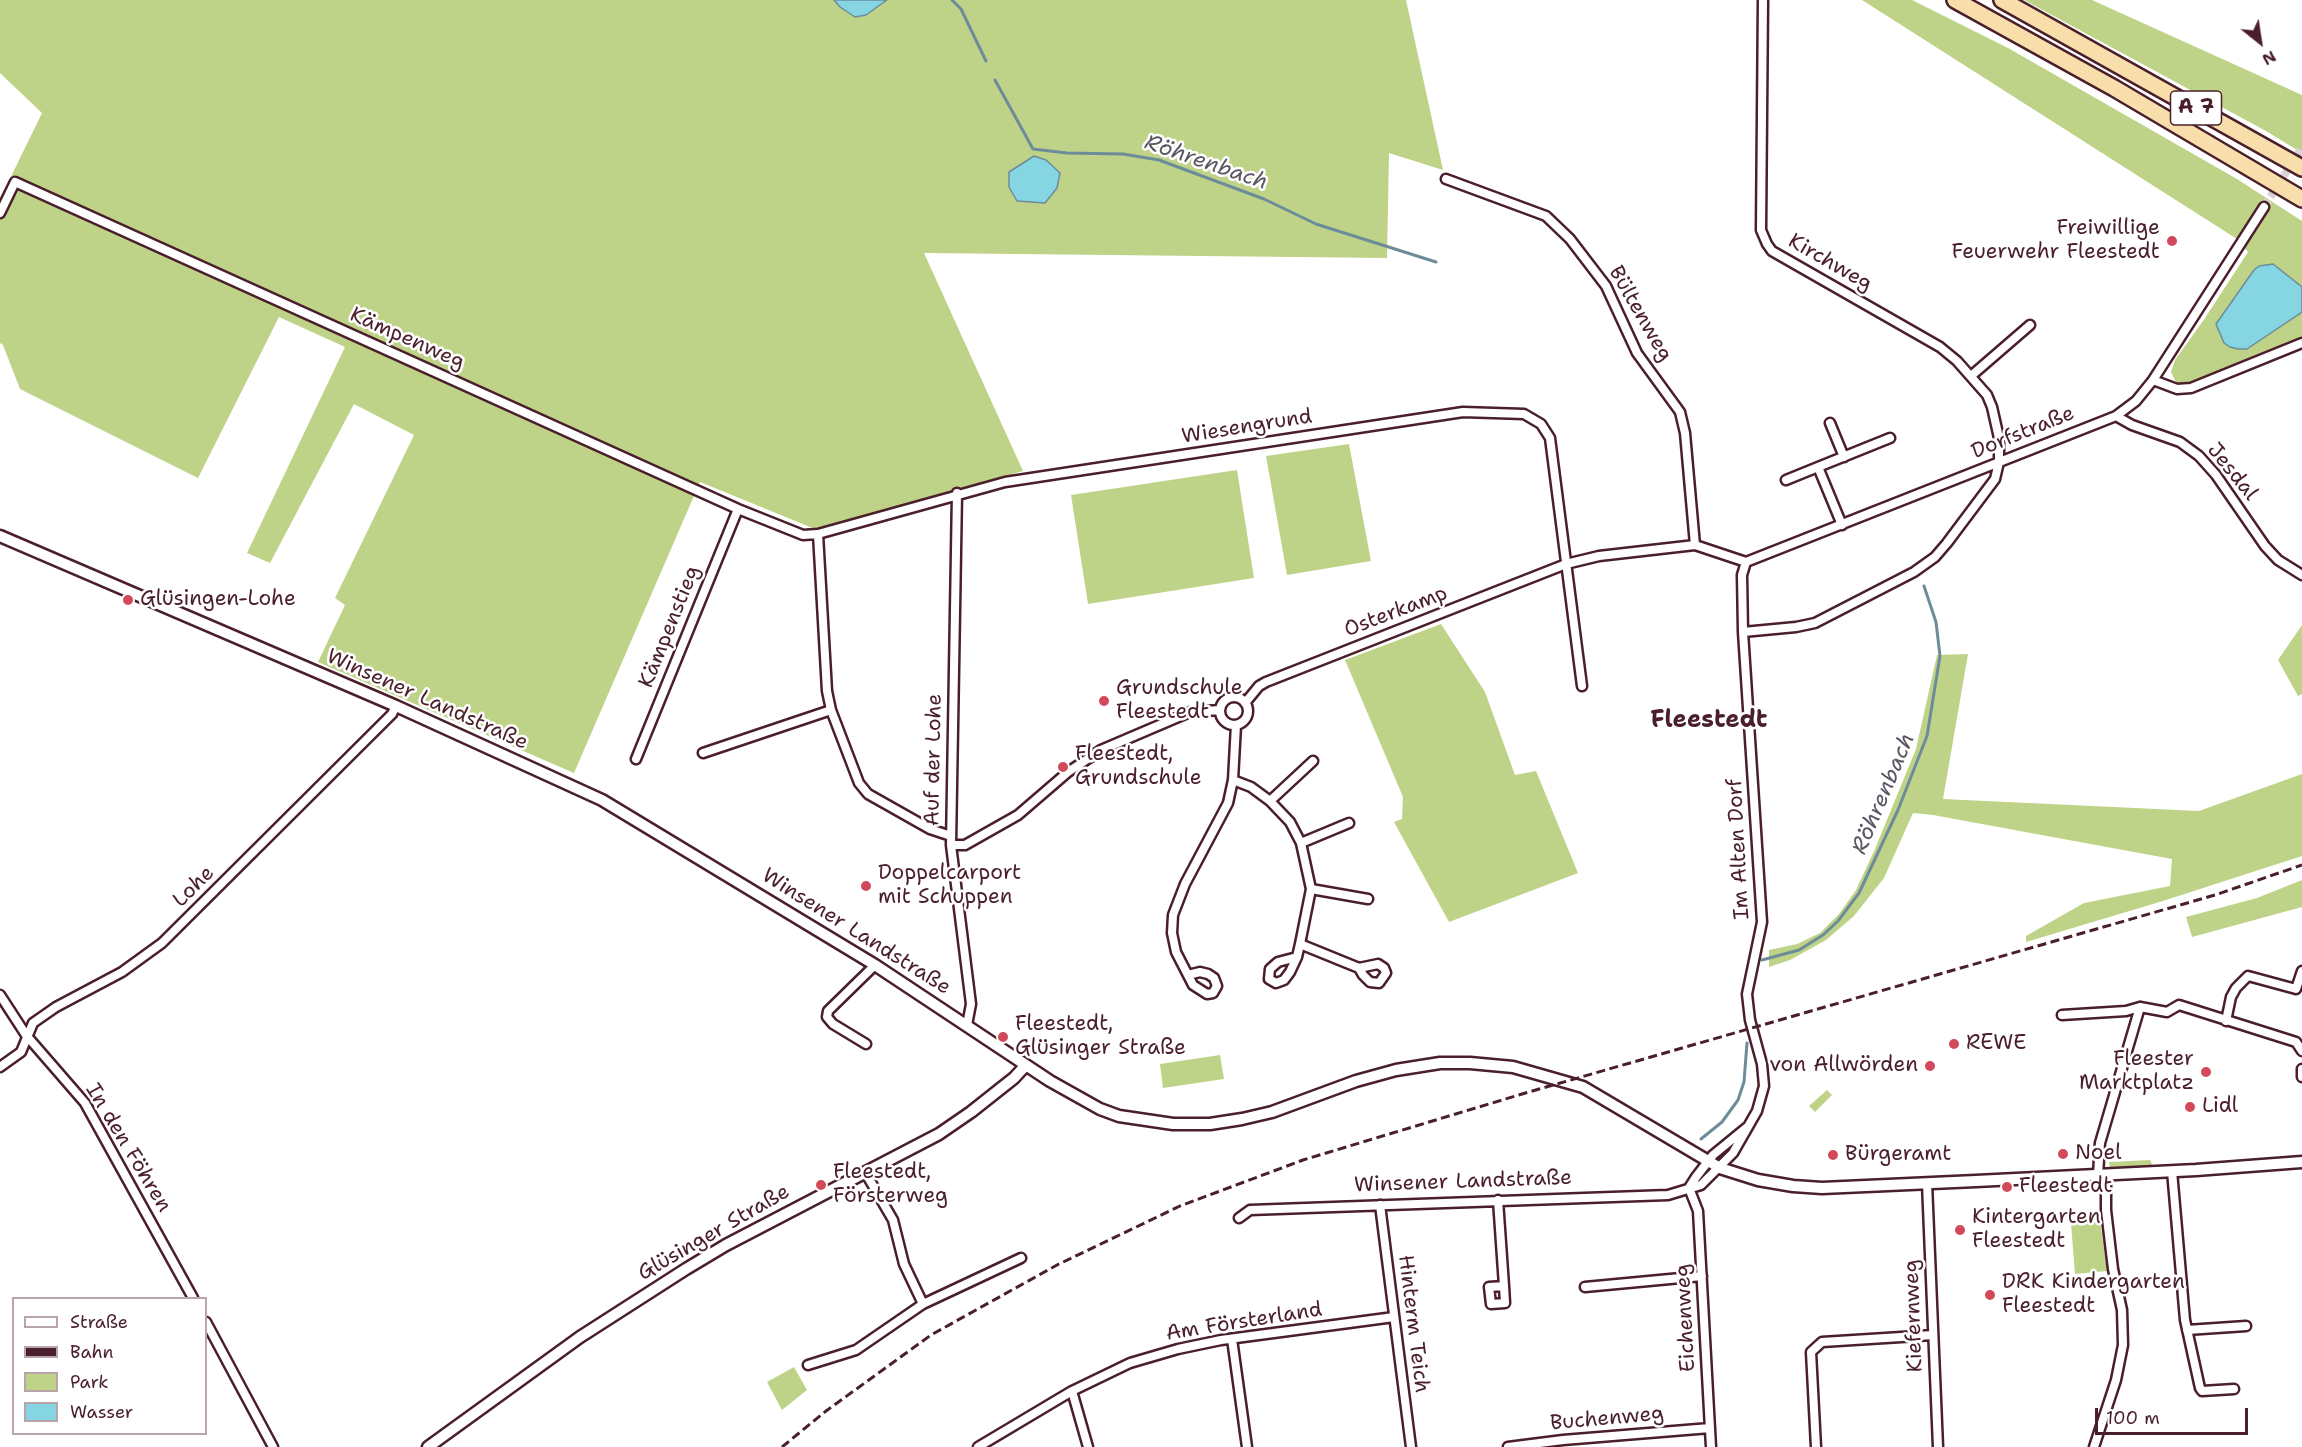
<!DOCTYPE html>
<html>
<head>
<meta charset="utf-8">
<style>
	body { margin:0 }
	#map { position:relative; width:2302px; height:1447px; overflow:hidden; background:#fff; font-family:"Shantell Sans",sans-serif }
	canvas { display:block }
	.legend { position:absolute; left:12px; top:1297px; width:195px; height:138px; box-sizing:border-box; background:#fff; border:2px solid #b7a5aa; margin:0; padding:8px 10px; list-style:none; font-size:18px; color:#4a1f2b }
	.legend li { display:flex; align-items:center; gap:12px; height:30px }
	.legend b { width:30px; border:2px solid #b7a5aa }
	.north { position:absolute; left:2230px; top:12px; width:60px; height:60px; -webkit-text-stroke:4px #fff; paint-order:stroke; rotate:150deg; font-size:16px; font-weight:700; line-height:24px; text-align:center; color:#4a1f2b }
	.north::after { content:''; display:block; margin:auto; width:21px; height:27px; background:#4a1f2b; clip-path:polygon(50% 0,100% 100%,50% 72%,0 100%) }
	.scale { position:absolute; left:2095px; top:1408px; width:153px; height:27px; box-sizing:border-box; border:3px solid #4a1f2b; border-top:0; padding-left:8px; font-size:18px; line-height:21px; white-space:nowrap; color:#4a1f2b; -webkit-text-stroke:4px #fff; paint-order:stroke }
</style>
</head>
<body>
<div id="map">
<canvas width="2302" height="1447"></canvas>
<ul class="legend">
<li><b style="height:8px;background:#fff"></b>Straße</li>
<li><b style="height:8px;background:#4a1f2b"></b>Bahn</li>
<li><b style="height:16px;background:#bfd388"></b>Park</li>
<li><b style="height:16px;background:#85d5e2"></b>Wasser</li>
</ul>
<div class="north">N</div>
<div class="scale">100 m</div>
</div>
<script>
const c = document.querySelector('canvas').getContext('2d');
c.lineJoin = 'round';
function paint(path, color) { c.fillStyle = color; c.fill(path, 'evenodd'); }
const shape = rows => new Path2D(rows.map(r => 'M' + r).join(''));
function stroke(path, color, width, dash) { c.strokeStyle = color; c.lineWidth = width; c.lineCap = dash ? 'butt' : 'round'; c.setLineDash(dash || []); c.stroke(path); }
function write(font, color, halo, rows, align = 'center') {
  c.font = font + ' "Shantell Sans",sans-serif'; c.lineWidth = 5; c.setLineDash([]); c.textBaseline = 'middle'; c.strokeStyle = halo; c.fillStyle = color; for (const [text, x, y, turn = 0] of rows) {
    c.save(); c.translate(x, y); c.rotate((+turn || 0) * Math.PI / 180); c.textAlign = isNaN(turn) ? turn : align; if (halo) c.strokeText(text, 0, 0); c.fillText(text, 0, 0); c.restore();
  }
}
const green = shape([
	[0,0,834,0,840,7,866,15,887,0,1406,0,1443,170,1389,153,1387,258,924,253,1023,471,815,529,700,482,574,773,318,662,345,605,335,598,414,435,354,404,270,563,247,553,345,347,279,317,198,478,20,389,3,345,0,343,0,199,42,113,0,73],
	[1862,0,1912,0,2008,48,2237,179,2302,221,2302,287,2289,276,2259,266,2254,270,2216,324,2224,343,2230,347,2247,349,2302,312,2302,339,2191,384,2180,385,2176,382,2171,372,2175,360,2205,318,2248,252,2237,239],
	[2024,0,2092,0,2302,95,2302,153,2266,131],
	[1349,444,1371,561,1287,575,1266,456],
	[1237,470,1254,578,1088,604,1071,495],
	[1441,624,1485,692,1515,775,1536,771,1578,873,1449,922,1394,822,1402,819,1403,797,1345,660],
	[2302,625,2302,694,2298,696,2278,660],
	[1968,654,1943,799,2199,811,2302,774,2302,856,2163,901,2026,942,2026,936,2084,903,2170,886,2172,859,1933,815,1913,813,1884,878,1854,916,1826,940,1790,960,1769,967,1769,950,1797,944,1820,933,1839,914,1856,890,1875,849,1916,749,1937,655],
	[2302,880,2302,907,2192,937,2186,917,2257,898],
	[1220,1055,1224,1079,1163,1088,1160,1064],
	[1827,1090,1832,1095,1815,1112,1809,1106],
	[2150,1160,2152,1164,2150,1167,2110,1168,2109,1162],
	[2100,1221,2107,1271,2075,1274,2071,1224],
	[794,1367,807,1390,782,1410,767,1382]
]);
const water = shape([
	[834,0,887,0,866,15,855,17,840,7,834,0],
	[1034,156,1046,160,1060,173,1057,188,1045,203,1017,201,1009,187,1009,172,1034,156],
	[2273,264,2302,287,2302,312,2247,349,2238,349,2230,347,2224,343,2216,324,2254,270,2259,266,2273,264]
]);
const stream = shape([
	[952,0,961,9,986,61],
	[995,80,1033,149,1067,153,1123,154,1159,160,1264,199,1316,224,1436,262],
	[1762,960,1799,950,1823,935,1838,921,1859,893,1898,810,1927,736,1940,656,1936,622,1924,586],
	[1701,1139,1722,1122,1738,1100,1744,1082,1747,1043]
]);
const minorTunnel = shape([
	[2264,207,2302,147]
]);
const minor = shape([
	[1446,179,1546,216,1570,239,1606,286,1637,353,1680,412,1685,433,1695,545],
	[0,213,15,182,738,509,803,535,818,534,1005,482,1463,412,1524,414,1541,424,1550,438,1582,686],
	[1971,376,2030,325],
	[2153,380,2177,389,2191,388,2302,343],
	[2116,416,2132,425,2180,442,2199,456,2216,475,2265,546,2278,560,2302,575],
	[1830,423,1844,457],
	[1818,467,1890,438],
	[1786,480,1818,467,1842,525],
	[957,493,951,845,971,1004,967,1025],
	[818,534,827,691,831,710,859,783,868,794,930,829,951,836],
	[1746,562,2116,416,2136,401,2153,380,2264,207],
	[1743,632,1796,627,1815,623,1914,572,1935,557,1947,543,1995,479,1999,462,1999,438,1992,407,1987,395,1957,361,1940,347,1772,251,1767,244,1761,230,1763,0],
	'1220 711a14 14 0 1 1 28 0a14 14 0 1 1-28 0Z',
	[1245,703,1259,686,1266,682,1566,564,1599,556,1695,545,1746,562],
	[703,753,831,710],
	[636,759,738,509],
	[1233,780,1251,787,1270,801,1290,822,1301,843,1311,889,1300,944,1297,957,1278,962,1270,969,1269,979,1276,983,1284,980,1290,972,1297,957],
	[1270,801,1313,761],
	[1301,843,1349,823],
	[951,845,965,845,1018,815,1068,772,1101,750,1190,712,1220,710],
	[1311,889,1368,899],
	[1300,944,1359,968,1363,975,1370,982,1379,983,1386,973,1384,968,1378,964,1359,968],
	[1188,975,1200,972,1208,974,1214,978,1217,986,1213,993,1207,994,1193,985,1176,952,1172,933,1173,915,1185,884,1228,803,1233,780,1236,725],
	[0,995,26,1035,85,1103,193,1298],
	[2062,1015,2126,1011,2140,1007,2167,1012,2179,1005,2296,1042,2302,1051],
	[2226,1021,2231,997,2236,988,2248,976,2296,989,2302,971],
	[866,1044,833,1024,827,1017,828,1011,875,965],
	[0,1067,21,1052,33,1023,56,1007,122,972,162,943,392,714,396,706],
	[2302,1069,2302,1077],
	[2172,1171,2185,1320,2200,1388,2202,1391,2234,1389],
	[2098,1175,2100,1143,2140,1007],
	[1927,1183,1938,1447],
	[1689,1188,1698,1211,1711,1447],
	[1689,1188,1696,1177,1713,1155,1746,1128],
	[1498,1200,1504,1286,1505,1303,1491,1304,1489,1287,1504,1286],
	[1380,1205,1411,1447],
	[1239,1218,1250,1210,1668,1195,1701,1185,1733,1153,1757,1111,1764,1086,1762,1064,1750,1020,1747,994,1762,922,1743,632,1742,575,1746,562],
	[1585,1287,1702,1276],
	[923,1304,1021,1258],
	[206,1322,273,1447],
	[2187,1330,2246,1326],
	[1232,1339,1247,1447],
	[808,1365,856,1350,923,1304,904,1264,893,1220,865,1172],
	[1072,1391,1088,1447],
	[978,1447,1072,1391,1130,1363,1178,1349,1221,1340,1394,1317],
	[1508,1447,1563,1440,1710,1428],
	[1816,1447,1811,1352,1822,1342,1933,1335],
	[2094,1447,2116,1380,2123,1345,2122,1310,2113,1269,2106,1210,2106,1174]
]);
const tertiary = shape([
	[0,536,396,706,602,800,875,965,1050,1081,1100,1109,1119,1116,1173,1124,1210,1124,1242,1119,1272,1112,1356,1081,1396,1070,1440,1063,1470,1063,1513,1067,1583,1087,1720,1168,1758,1180,1793,1186,1822,1188,1976,1181,2196,1170,2302,1162],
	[428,1447,580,1337,686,1269,726,1245,939,1134,971,1112,1014,1078,1026,1065]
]);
const motorway = shape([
	[1955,0,2114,88,2302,199],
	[2002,0,2302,168]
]);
const rail = shape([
	[782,1447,826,1411,931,1335,1057,1265,1180,1206,1303,1160,1522,1094,2215,895,2302,865]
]);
const markers = [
	[2172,241,6,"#d1495b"],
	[128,600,6,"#d1495b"],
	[1104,701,6,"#d1495b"],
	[1063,767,6,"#d1495b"],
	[866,886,6,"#d1495b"],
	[1003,1037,6,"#d1495b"],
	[1954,1044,6,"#d1495b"],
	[1930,1066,6,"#d1495b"],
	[2206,1072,6,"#d1495b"],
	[2190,1107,6,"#d1495b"],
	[2063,1154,6,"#d1495b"],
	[1833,1155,6,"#d1495b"],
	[821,1185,6,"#d1495b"],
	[2007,1187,6,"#d1495b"],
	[1960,1230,6,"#d1495b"],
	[1990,1295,6,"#d1495b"]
];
const shields = [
	[2196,108,51]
];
const shieldNames = [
	["A 7",2196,108]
];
const poiNames = [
	["Freiwillige",2160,229,"right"],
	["Feuerwehr Fleestedt",2160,253,"right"],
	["Glüsingen-Lohe",140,600],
	["Grundschule",1116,689],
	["Fleestedt",1116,713],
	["Fleestedt,",1075,755],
	["Grundschule",1075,779],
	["Doppelcarport",878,874],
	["mit Schuppen",878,898],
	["Fleestedt,",1015,1025],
	["Glüsinger Straße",1015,1049],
	["REWE",1966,1044],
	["Fleester",2194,1060,"right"],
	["Marktplatz",2194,1084,"right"],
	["von Allwörden",1918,1066,"right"],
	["Lidl",2202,1107],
	["Noel",2075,1154],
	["Bürgeramt",1845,1155],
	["Fleestedt,",833,1173],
	["Försterweg",833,1197],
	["Fleestedt",2019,1187],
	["Kintergarten",1972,1218],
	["Fleestedt",1972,1242],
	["DRK Kindergarten",2002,1283],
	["Fleestedt",2002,1307]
];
const streetNames = [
	["Kirchweg",1830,263,30],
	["Bültenweg",1640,314,60],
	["Kämpenweg",407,339,24],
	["Wiesengrund",1247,427,-9],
	["Dorfstraße",2023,433,-22],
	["Jesdal",2232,472,51],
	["Osterkamp",1396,612,-21],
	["Kämpenstieg",670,627,-68],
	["Winsener Landstraße",427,700,24],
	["Auf der Lohe",934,760,-89],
	["Im Alten Dorf",1739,849,-93],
	["Lohe",194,887,-45],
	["Winsener Landstraße",856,932,32],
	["In den Föhren",128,1148,59],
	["Winsener Landstraße",1463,1182,-2],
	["Glüsinger Straße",714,1233,-30],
	["Kiefernweg",1914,1316,-92],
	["Eichenweg",1686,1318,-93],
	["Am Försterland",1244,1322,-9],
	["Hinterm Teich",1413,1324,83],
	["Buchenweg",1607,1419,-5]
];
const waterNames = [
	["Röhrenbach",1206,163,19],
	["Röhrenbach",1884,794,-67]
];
const quarterNames = [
	["Fleestedt",1709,721]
];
paint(green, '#bfd388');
paint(water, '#85d5e2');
stroke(water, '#6d8c99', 1.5);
stroke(stream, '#6d8c99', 3);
stroke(minorTunnel, '#dbd2d5', 8, [8, 4]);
stroke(minor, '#4a1f2b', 13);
stroke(tertiary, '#4a1f2b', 15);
stroke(motorway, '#4a1f2b', 20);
stroke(minor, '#fff', 8);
stroke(tertiary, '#fff', 10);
stroke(motorway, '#f8deab', 15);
stroke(rail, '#4a1f2b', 3, [9, 4.5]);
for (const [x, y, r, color] of markers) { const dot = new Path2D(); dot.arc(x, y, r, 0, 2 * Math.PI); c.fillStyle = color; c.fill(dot); stroke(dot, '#fff', 2); }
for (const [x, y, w] of shields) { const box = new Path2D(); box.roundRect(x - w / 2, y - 17, w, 34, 4.5); c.fillStyle = '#fff'; c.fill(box); stroke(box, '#4a1f2b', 1.5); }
write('bold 20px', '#4a1f2b', null, shieldNames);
write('21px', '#4a1f2b', '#fff', poiNames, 'left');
write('21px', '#4a1f2b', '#fff', streetNames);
write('italic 22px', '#5c5662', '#fff', waterNames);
write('bold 24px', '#4a1f2b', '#fff', quarterNames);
</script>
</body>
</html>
